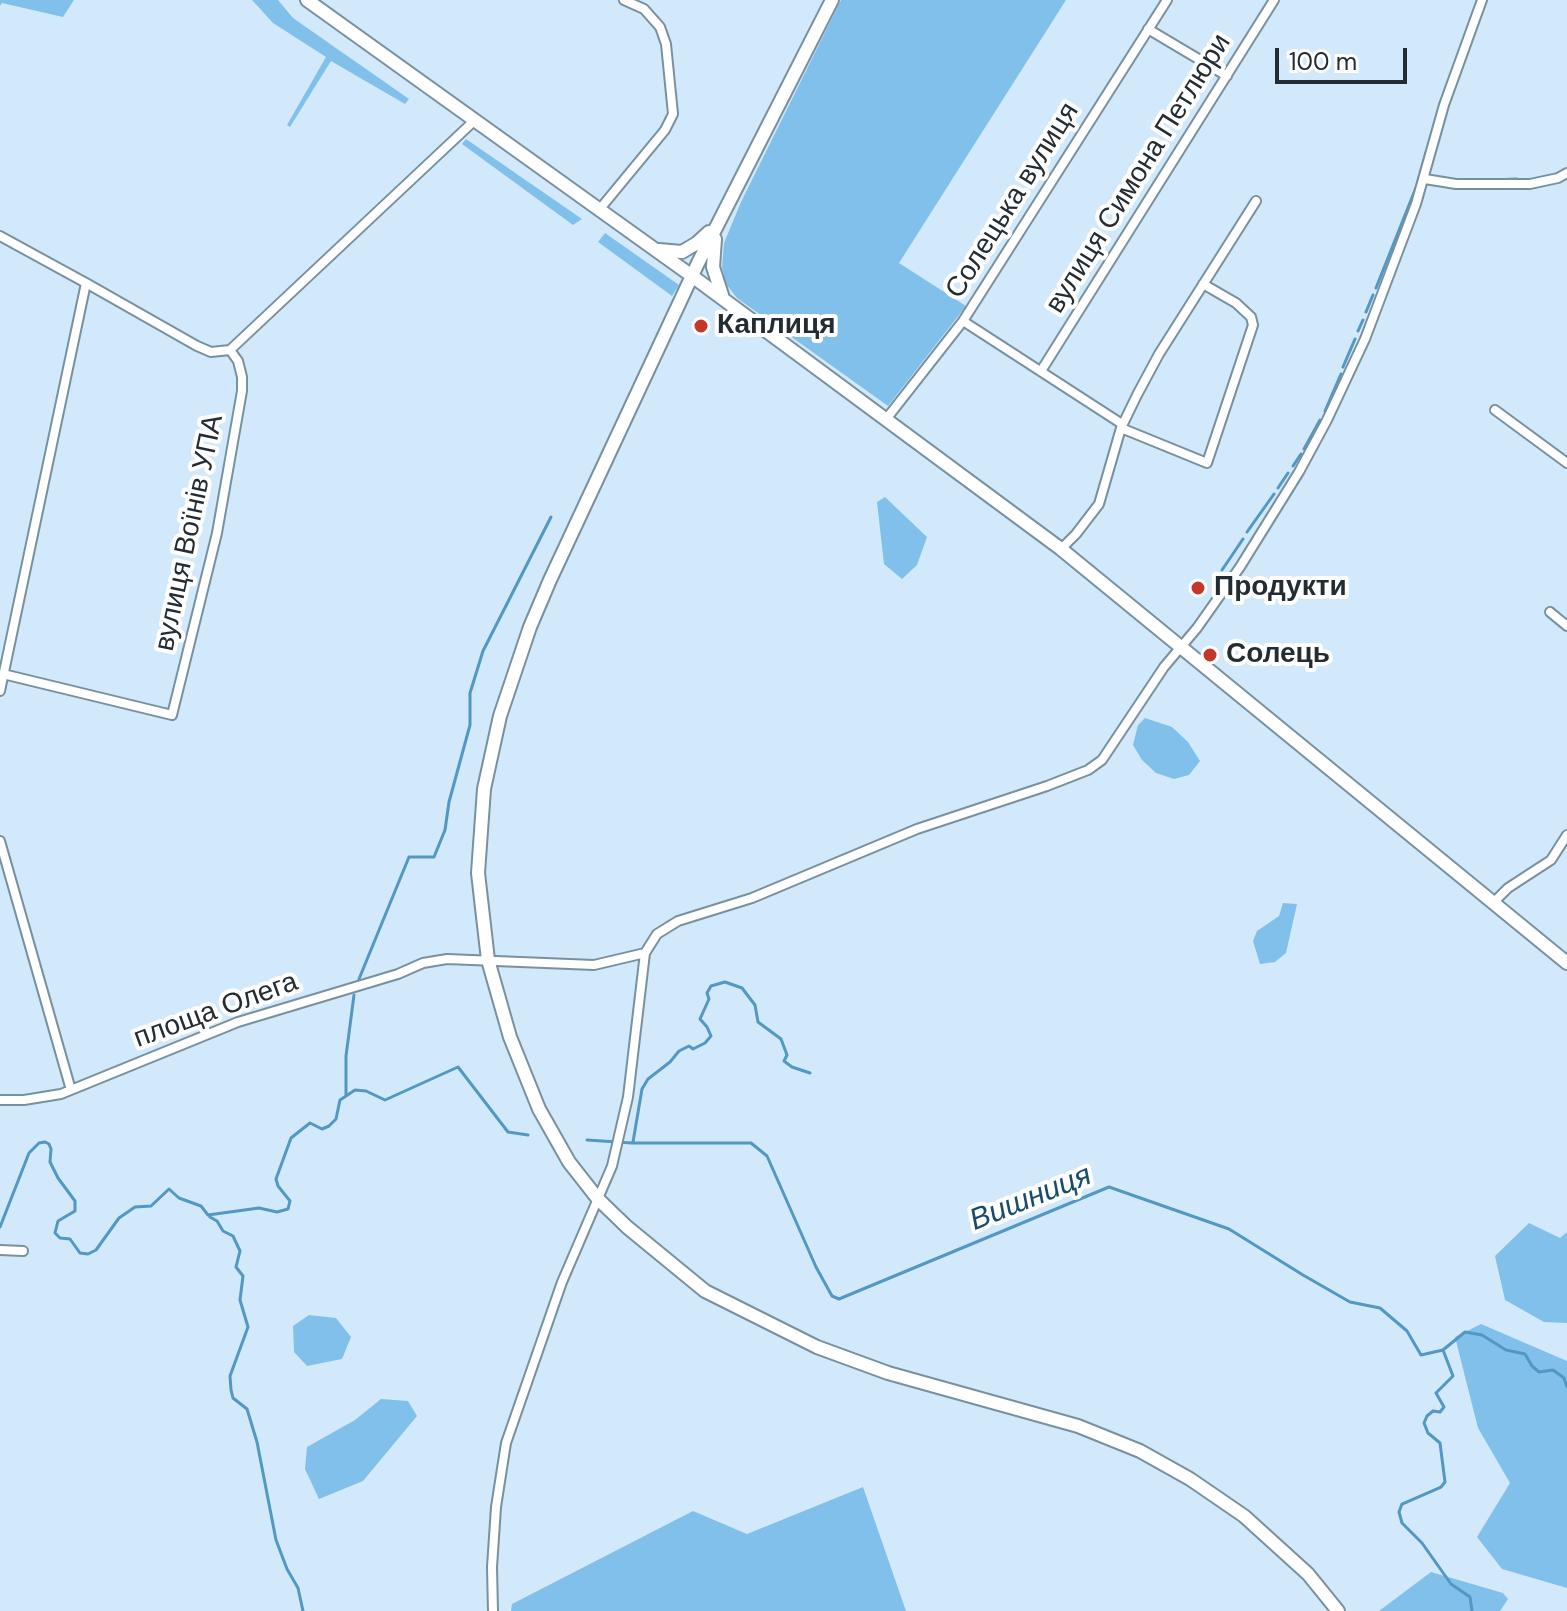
<!DOCTYPE html>
<html>
<head>
<meta charset="utf-8">
<style>
	body { margin:0 }
	#map { position:relative; width:1567px; height:1611px; overflow:hidden; background:#d1e9fa; font-family:"DM Sans",sans-serif }
	canvas { display:block }
	.scale { position:absolute; left:1275px; top:48px; width:132px; height:36px; box-sizing:border-box; border:4px solid #222c32; border-top:0; padding-left:10px; font-size:24px; line-height:28px; white-space:nowrap; color:#222c32; -webkit-text-stroke:6px #fff; paint-order:stroke }
</style>
</head>
<body>
<div id="map">
<canvas width="1567" height="1611"></canvas>
<div class="scale">100 m</div>
</div>
<script>
const c = document.querySelector('canvas').getContext('2d');
c.lineJoin = 'round';
function paint(path, color) { c.fillStyle = color; c.fill(path, 'evenodd'); }
const shape = rows => new Path2D(rows.map(r => 'M' + r).join(''));
function stroke(path, color, width, dash) { c.strokeStyle = color; c.lineWidth = width; c.lineCap = dash ? 'butt' : 'round'; c.setLineDash(dash || []); c.stroke(path); }
function write(font, color, halo, rows, align = 'center') {
  c.font = font + ' "DM Sans",sans-serif'; c.lineWidth = 8; c.setLineDash([]); c.textBaseline = 'middle'; c.strokeStyle = halo; c.fillStyle = color; for (const [text, x, y, turn = 0] of rows) {
    c.save(); c.translate(x, y); c.rotate((+turn || 0) * Math.PI / 180); c.textAlign = isNaN(turn) ? turn : align; if (halo) c.strokeText(text, 0, 0); c.fillText(text, 0, 0); c.restore();
  }
}
const green = shape([
	[0,0,74,0,63,17,2,3,0,6],
	[252,0,278,0,293,18,409,99,405,104,331,61,290,127,287,125,326,57,273,23],
	[841,0,1066,0,899,263,966,306,888,406,737,298,726,284,722,267,724,243,741,202],
	[466,139,582,219,573,225,462,144],
	[605,233,679,285,672,296,598,242],
	[885,497,927,537,917,565,902,579,884,564,877,502],
	[1145,718,1172,727,1188,742,1200,761,1189,775,1174,779,1156,773,1142,760,1133,745,1138,725],
	[1283,903,1297,904,1286,953,1275,962,1260,964,1253,941,1257,931,1279,916],
	[1529,1223,1560,1238,1567,1232,1567,1323,1544,1322,1505,1300,1495,1256],
	[309,1315,336,1318,351,1337,342,1359,307,1366,294,1352,293,1326],
	[1481,1324,1567,1361,1567,1588,1502,1569,1477,1537,1510,1483,1478,1428,1455,1337],
	[381,1399,408,1401,417,1416,363,1481,319,1499,305,1469,307,1447,355,1420],
	[863,1487,906,1611,511,1611,512,1604,693,1511,747,1534],
	[1431,1572,1503,1593,1508,1599,1500,1611,1379,1611]
]);
const stream = shape([
	[1490,180,1517,179],
	[1376,288,1417,185,1426,153],
	[1366,312,1373,295],
	[1358,331,1363,320],
	[1343,367,1355,339],
	[1325,411,1341,374],
	[1304,449,1320,420],
	[1293,466,1301,454],
	[1278,488,1288,473],
	[1247,532,1274,494],
	[1222,570,1243,539],
	[359,979,409,857,434,857,445,830,449,802,470,725,470,693,483,651,551,517],
	[346,1095,346,1056,354,995],
	[587,1140,632,1143,751,1143,767,1156,816,1267,832,1296,839,1299,1109,1187,1229,1229,1303,1275,1350,1302,1380,1308,1407,1331,1421,1355,1443,1350,1465,1332,1482,1335,1506,1350,1525,1354,1532,1366,1539,1372,1553,1370,1564,1378,1567,1387],
	[633,1142,642,1089,648,1079,670,1062,679,1051,689,1046,693,1049,705,1043,711,1036,707,1027,700,1019,709,999,707,993,711,986,725,982,742,988,755,1005,758,1022,781,1039,787,1055,784,1061,792,1067,810,1073],
	[210,1217,217,1221,223,1231,233,1236,240,1251,236,1267,243,1276,240,1300,248,1327,230,1376,231,1390,233,1398,247,1409,257,1442,276,1540,287,1569,298,1588,303,1611],
	[0,1227,29,1153,39,1143,45,1142,49,1144,51,1149,50,1162,58,1178,75,1201,75,1211,58,1221,55,1233,60,1238,70,1239,80,1253,88,1254,96,1250,119,1218,135,1207,151,1206,169,1189,179,1198,201,1206,208,1215,259,1208,277,1212,288,1209,290,1201,278,1186,276,1179,291,1138,310,1123,322,1129,329,1126,336,1119,340,1100,355,1090,366,1091,385,1100,458,1067,508,1132,528,1135],
	[1443,1350,1453,1376,1436,1393,1444,1407,1440,1412,1433,1411,1427,1416,1424,1423,1428,1433,1440,1443,1445,1482,1441,1487,1402,1504,1399,1512,1402,1523,1422,1543,1451,1584,1470,1597,1472,1611]
]);
const street = shape([
	[1148,29,1227,76],
	[1425,179,1456,184,1530,184,1558,178,1567,173],
	[599,210,665,130,673,114,666,44,660,27,644,9,624,0],
	[0,236,86,283,0,691],
	[963,321,1122,424],
	[230,350,475,120],
	[1041,371,1274,0],
	[1495,410,1567,463],
	[887,418,963,321,1167,0],
	[1121,428,1207,463,1253,325,1251,317,1236,303,1203,284],
	[1061,549,1076,534,1099,504,1121,428,1137,395,1159,354,1256,201],
	[1550,612,1567,626],
	[3,674,172,715,217,533,242,391,242,377,238,361,230,350,211,352,197,346,86,283],
	[0,841,71,1090],
	[1493,903,1508,888,1551,860,1567,835],
	[0,1100,24,1100,61,1094,238,1022,398,974,423,963,447,959,594,965,645,953],
	[0,1250,23,1251],
	[493,1611,492,1567,496,1507,506,1443,562,1282,612,1166,628,1097,645,953,657,934,678,921,752,898,917,829,1047,786,1088,770,1102,760,1164,667,1197,628,1240,567,1299,472,1327,420,1365,339,1416,204,1444,105,1482,0]
]);
const secondary = shape([
	[307,0,692,276,1061,549,1567,963],
	[832,0,698,263,550,580,530,627,500,716,484,789,478,873,488,960,510,1037,539,1109,569,1162,598,1199,627,1227,705,1291,817,1347,888,1373,1078,1426,1140,1451,1190,1479,1244,1516,1308,1574,1338,1611],
	[715,239,713,267,722,295],
	[659,250,682,252,697,243,709,232]
]);
const markers = [
	[701,326,8,"#c4372b"],
	[1198,588,8,"#c4372b"],
	[1210,655,8,"#c4372b"]
];
const streetNames = [
	["вулиця Симона Петлюри",1139,174,-58],
	["Солецька вулиця",1013,201,-58],
	["вулиця Воїнів УПА",190,533,-78],
	["площа Олега",216,1011,-20]
];
const poiNames = [
	["Каплиця",717,326],
	["Продукти",1214,588],
	["Солець",1226,655]
];
const waterNames = [
	["Вишниця",1031,1199,-22]
];
paint(green, '#81c0eb');
stroke(stream, '#5397c3', 3);
stroke(street, '#79909f', 12);
stroke(secondary, '#79909f', 16);
stroke(street, '#fff', 8);
stroke(secondary, '#fff', 12);
for (const [x, y, r, color] of markers) { const dot = new Path2D(); dot.arc(x, y, r, 0, 2 * Math.PI); c.fillStyle = color; c.fill(dot); stroke(dot, '#fff', 3); }
write('28px', '#222c32', '#fff', streetNames);
write('bold 28px', '#222c32', '#fff', poiNames, 'left');
write('italic 30px', '#174c6b', '#fff', waterNames);
</script>
</body>
</html>
